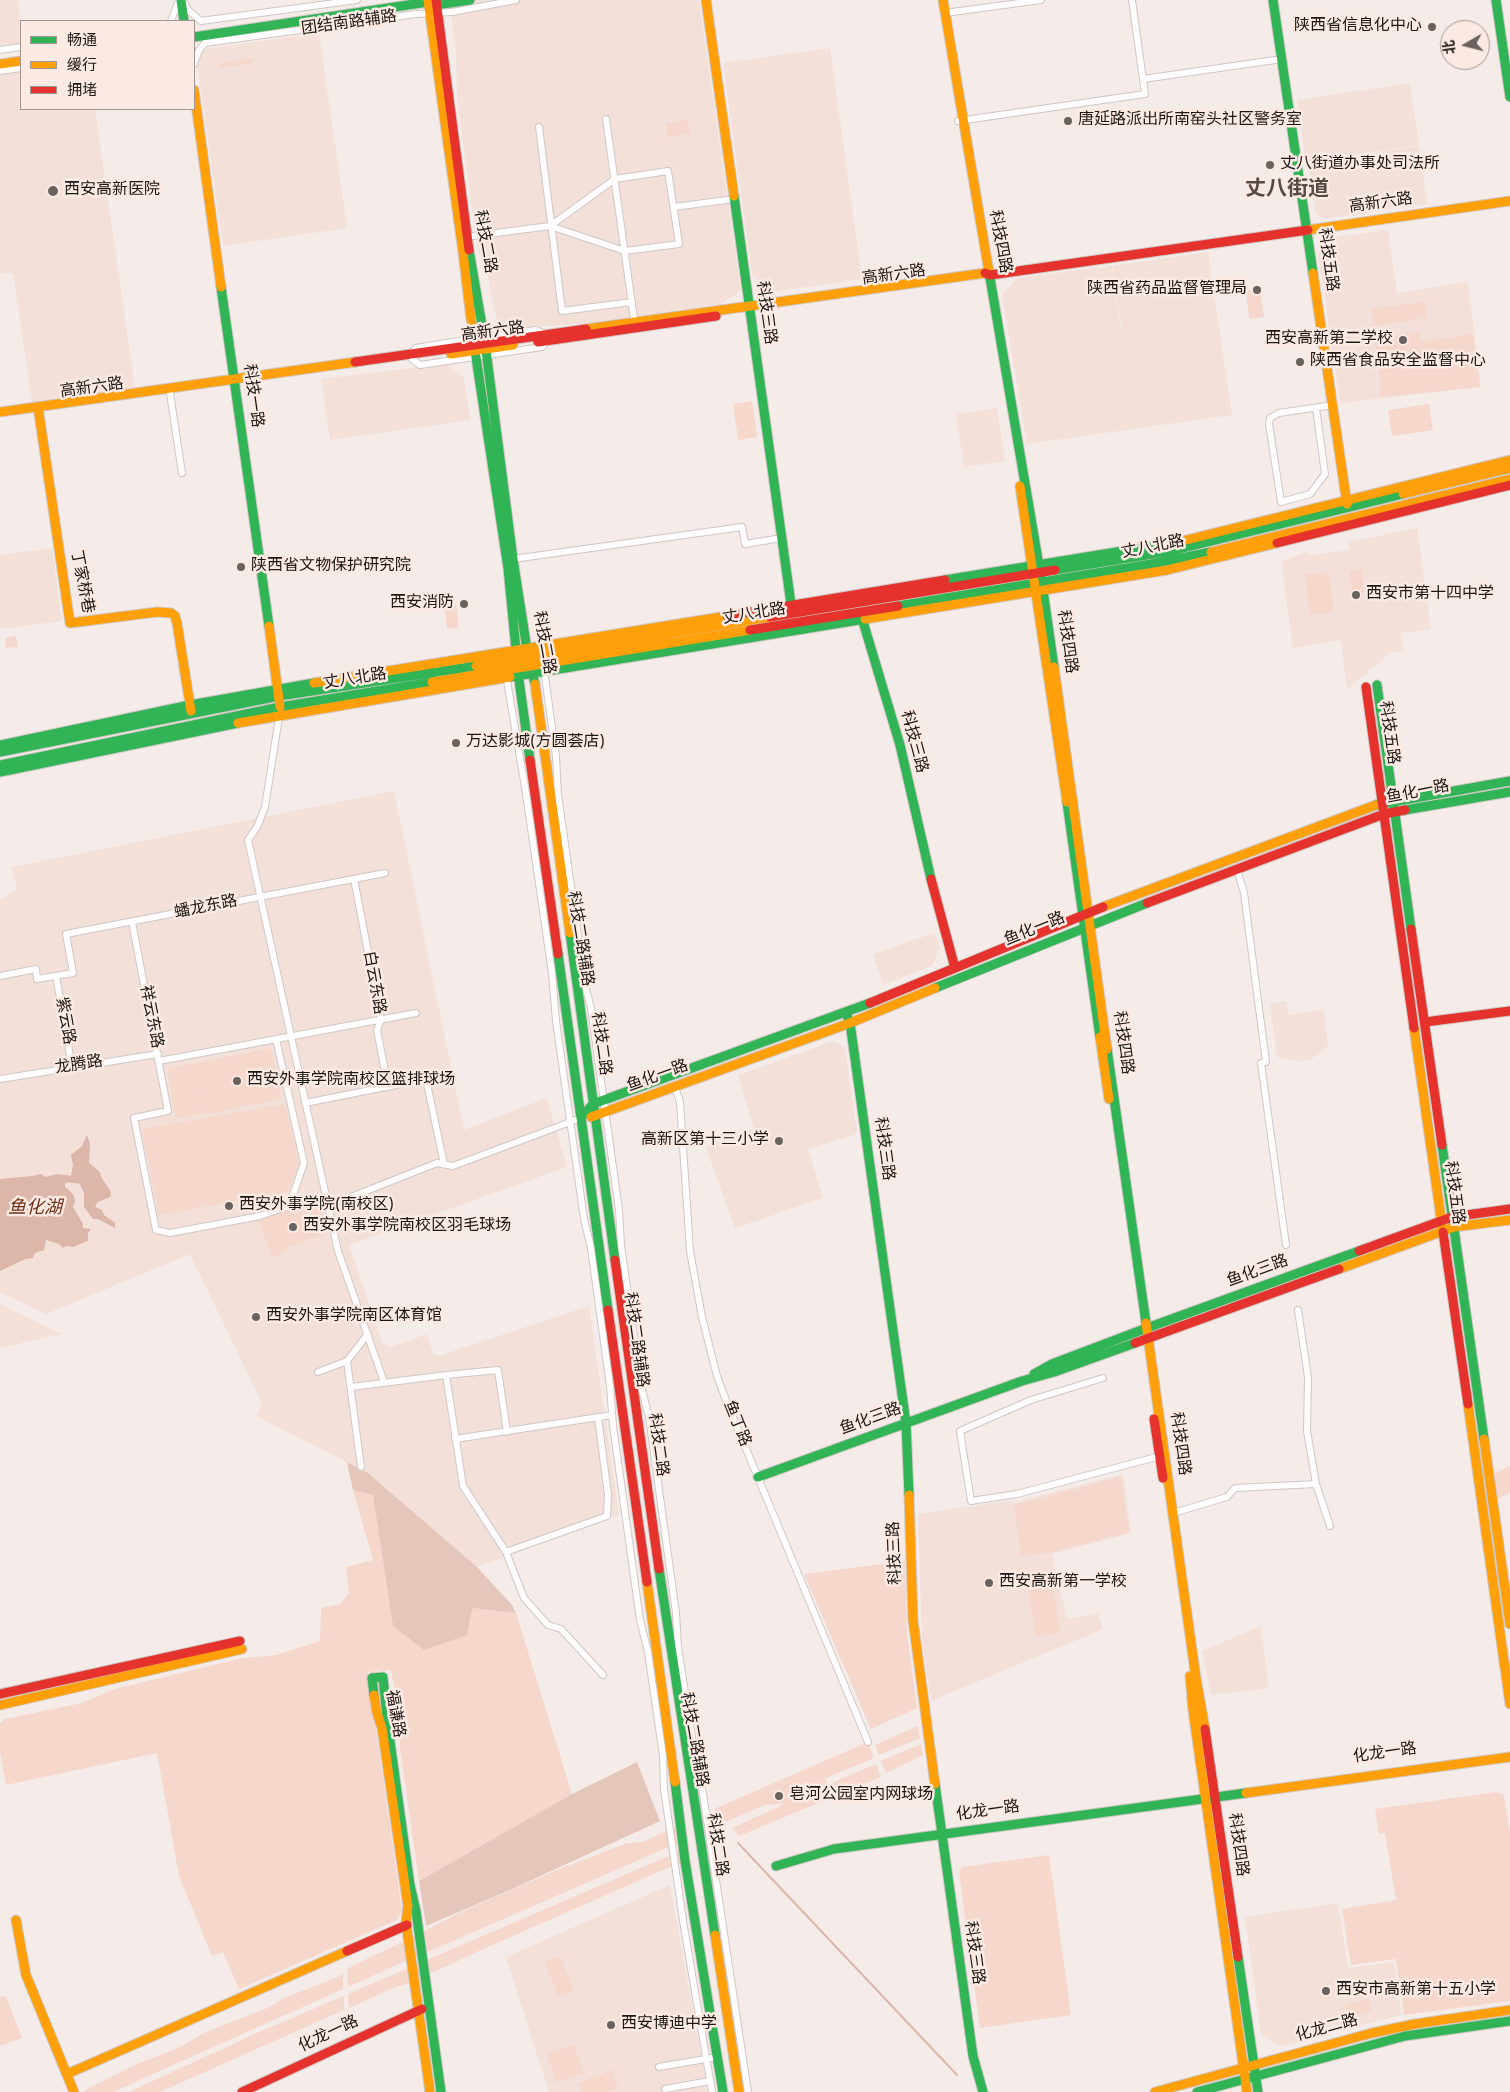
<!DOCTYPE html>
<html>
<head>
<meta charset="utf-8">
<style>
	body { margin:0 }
	#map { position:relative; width:1510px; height:2092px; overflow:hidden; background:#f5ece9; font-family:Overpass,"Noto Sans SC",sans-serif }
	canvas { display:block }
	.legend { position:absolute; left:20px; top:20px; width:175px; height:90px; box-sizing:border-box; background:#fbeae3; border:1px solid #a29691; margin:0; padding:6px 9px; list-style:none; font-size:15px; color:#1d1715 }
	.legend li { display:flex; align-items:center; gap:10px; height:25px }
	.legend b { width:25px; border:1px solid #a29691 }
	.north { position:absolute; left:1440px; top:20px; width:50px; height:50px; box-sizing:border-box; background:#fbeae3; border:1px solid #a29691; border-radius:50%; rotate:262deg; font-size:14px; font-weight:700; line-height:20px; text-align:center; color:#1d1715 }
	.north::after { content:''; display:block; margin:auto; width:18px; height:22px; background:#69625f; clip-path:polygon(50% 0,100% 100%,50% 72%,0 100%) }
</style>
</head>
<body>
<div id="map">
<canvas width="1510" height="2092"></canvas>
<ul class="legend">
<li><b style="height:6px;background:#30b455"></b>畅通</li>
<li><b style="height:6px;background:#ff9f0a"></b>缓行</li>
<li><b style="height:6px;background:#e5322d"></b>拥堵</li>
</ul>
<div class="north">北</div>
</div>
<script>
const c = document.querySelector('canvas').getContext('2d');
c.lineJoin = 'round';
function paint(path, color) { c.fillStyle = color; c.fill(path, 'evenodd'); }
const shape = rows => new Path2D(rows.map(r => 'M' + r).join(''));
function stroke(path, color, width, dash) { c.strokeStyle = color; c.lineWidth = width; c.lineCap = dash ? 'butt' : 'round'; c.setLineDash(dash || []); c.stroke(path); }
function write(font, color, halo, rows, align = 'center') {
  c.font = font + ' Overpass,"Noto Sans SC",sans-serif'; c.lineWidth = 5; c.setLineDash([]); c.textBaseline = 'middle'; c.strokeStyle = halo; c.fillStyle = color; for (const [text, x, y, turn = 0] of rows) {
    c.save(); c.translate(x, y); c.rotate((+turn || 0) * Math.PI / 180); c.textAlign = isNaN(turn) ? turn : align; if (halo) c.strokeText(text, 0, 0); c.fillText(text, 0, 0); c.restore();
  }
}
const built = shape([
	[0,0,18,0,21,25,21,43,0,46],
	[449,0,699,0,741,291,721,304,582,324,516,328,505,325,496,318,488,277,477,246,457,99,456,51],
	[319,33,347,228,223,246,197,64,204,49],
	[830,48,862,279,771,292,752,274,723,63],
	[21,72,21,109,95,109,135,388,32,402,13,273,0,274,0,75],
	[1410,83,1419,145,1306,162,1297,100],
	[1419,146,1427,204,1323,219,1315,212,1308,163],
	[1388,230,1397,293,1468,282,1481,387,1340,403,1318,253,1328,238],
	[1208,252,1232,415,1027,444,1002,295,1017,278,1112,266,1134,423,1113,266],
	[445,364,464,378,470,420,330,440,321,379],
	[997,408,1005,461,964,467,956,414],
	[1417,528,1431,629,1401,633,1403,651,1391,652,1347,690,1341,640,1293,648,1281,562,1306,552,1312,555,1350,550,1349,542],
	[52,548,62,621,0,629,0,555],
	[394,791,464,1130,547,1098,567,1167,349,1245,382,1343,390,1347,427,1334,433,1354,438,1356,589,1306,619,1515,477,1567,368,1473,256,1416,262,1403,190,1254,46,1314,0,1292,0,900,17,889,12,867],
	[934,933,940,946,933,965,883,985,873,954],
	[1286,1001,1288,1015,1324,1009,1328,1046,1310,1060,1295,1061,1277,1057,1270,1003],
	[834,1041,845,1048,857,1134,808,1149,823,1198,735,1228,706,1148,754,1128,738,1075],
	[0,1304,61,1334,0,1348],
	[1123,1474,1131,1533,1052,1554,1067,1619,1098,1613,1103,1629,931,1701,922,1639,918,1514,1008,1501,1015,1502],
	[1261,1626,1269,1688,1211,1695,1202,1651],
	[670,1885,708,2092,549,2092,506,1957],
	[1338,1903,1348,1968,1394,1962,1401,2015,1279,2047,1261,2034,1245,1917]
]);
const green = shape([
	[253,58,253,63,218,68,221,63],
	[688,120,690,134,668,137,666,123],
	[1260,289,1264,317,1249,319,1246,291],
	[1425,302,1427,318,1374,326,1371,309],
	[1419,332,1421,342,1473,334,1480,387,1380,397,1381,384,1374,339],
	[752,401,757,437,738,440,733,404],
	[1429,404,1433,430,1392,436,1388,410],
	[1361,569,1364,592,1353,594,1349,571],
	[1329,572,1334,612,1310,615,1305,575],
	[456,604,459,627,447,629,444,606],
	[16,636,18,647,6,648,5,638],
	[271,1048,281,1099,203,1115,194,1071,202,1114,176,1119,167,1069],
	[285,1104,299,1165,287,1192,159,1215,142,1129],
	[315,1199,328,1232,287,1248,287,1251,272,1257,259,1221],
	[1510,1466,1510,1493,1496,1500,1493,1474],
	[1121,1477,1129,1532,1051,1552,1021,1556,1014,1505],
	[353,1490,373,1494,393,1625,472,1608,516,1613,572,1794,419,1881,400,1748,400,1717,391,1670,368,1672,402,1910,397,1920,239,1989,223,1952,212,1956,179,1876,157,1753,6,1785,0,1752,0,1723,5,1719,82,1703,114,1689,243,1658,276,1655,320,1641,321,1608,340,1604,349,1593,346,1567,373,1560],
	[905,1561,907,1633,917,1708,871,1729,804,1574],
	[1053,1587,1060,1633,1035,1636,1029,1590],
	[918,1726,920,1738,879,1755,875,1745],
	[868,1742,874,1758,826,1778,827,1785,876,1764,881,1777,739,1836,732,1828,787,1803,764,1805,726,1822,714,1809],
	[921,1744,923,1755,886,1773,881,1761],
	[1496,1792,1504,1795,1510,1833,1510,2001,1404,2015,1396,1959,1351,1965,1342,1909,1396,1900,1385,1833,1379,1834,1375,1809],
	[676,1826,685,1840,414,1958,411,1938,459,1913,557,1870,627,1843,643,1842],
	[687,1848,688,1859,481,1950,417,1980,415,1965],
	[1049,1855,1071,2015,980,2028,959,1872,962,1867],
	[407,1940,410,1959,348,1987,347,1970,352,1966],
	[560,1956,574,1991,559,1997,544,1962],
	[411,1967,413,1982,393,1988,349,2008,348,1994],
	[343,1973,343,1989,113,2092,85,2092,85,2090,139,2063,176,2049,206,2032,270,2007,284,1998,338,1977],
	[6,1996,22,2038,0,2046,0,1997],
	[344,1996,344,2010,160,2092,129,2092,259,2032],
	[1368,1999,1371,2011,1348,2017,1345,2005],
	[574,2045,584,2073,556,2082,547,2054],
	[612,2070,618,2088,607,2092,581,2092,578,2083]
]);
const forest = shape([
	[347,1462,368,1473,477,1567,512,1605,516,1613,472,1608,467,1635,424,1650,393,1626,373,1495,353,1490],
	[637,1762,660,1821,510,1890,426,1926,419,1881,572,1794]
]);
const water = shape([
	[87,1135,90,1144,89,1163,100,1172,101,1177,110,1190,111,1194,110,1197,98,1202,95,1207,102,1210,104,1215,115,1223,115,1228,98,1219,93,1219,84,1207,84,1193,80,1184,67,1182,65,1184,65,1187,73,1194,75,1201,73,1207,83,1224,83,1228,91,1229,88,1233,88,1241,73,1247,66,1246,63,1248,59,1244,46,1240,44,1250,35,1253,33,1258,25,1259,0,1271,0,1179,33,1176,41,1174,45,1177,58,1174,71,1176,73,1165,71,1155,82,1146]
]);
const stream = shape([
	[738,1843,957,2075]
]);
const street = shape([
	[183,0,188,10,201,21,357,0],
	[945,13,1041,0],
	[171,21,179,0],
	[0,50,21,47],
	[194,64,199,50,205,43,416,14,452,12,516,0],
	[0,71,21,68],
	[1143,79,1282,59],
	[606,119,635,326],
	[958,121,1145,94,1132,0],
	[539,127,562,311,632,302],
	[674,207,734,199],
	[465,237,550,226,615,179,668,171,679,244,625,251,550,226],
	[410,354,416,348,446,343,536,330,545,334],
	[412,359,420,365,542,347,548,340],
	[170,393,182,473],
	[1316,408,1325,474,1310,494,1281,502,1269,424,1270,418,1279,413,1333,405],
	[513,559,742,527,745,544,782,538],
	[544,669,556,757,558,795,585,985,591,1008,619,1210,621,1245,641,1386,649,1417,676,1613,678,1647,694,1751,703,1794,748,2092],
	[506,675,525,787,552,973,556,1021,584,1219,591,1248,610,1386,613,1426,640,1620,648,1652,663,1756,664,1789,684,1927,712,2092],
	[280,711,265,807,257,827,248,840,338,1251,384,1382],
	[1237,869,1244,893,1266,1062,1261,1063,1286,1245],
	[354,879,381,1020,377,1030,388,1087],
	[132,922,168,1111,134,1118,156,1230,170,1233,260,1216,289,1206,304,1163,276,1039],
	[0,976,36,969,37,979,73,973,66,934,385,873],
	[56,976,72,1067],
	[159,1061,416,1013],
	[0,1079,158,1054],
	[675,1087,680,1102,690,1251,702,1317,717,1376,727,1403,868,1742],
	[305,1103,426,1079,444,1164],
	[328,1206,437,1163,453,1166,581,1118],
	[1298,1310,1308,1377,1307,1431,1316,1484,1330,1526],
	[347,1361,361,1467],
	[318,1372,347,1361,368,1334],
	[446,1375,498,1370,507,1432],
	[1103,1378,1031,1400,960,1431,971,1501,1017,1494,1160,1456],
	[351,1387,446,1375,463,1486,506,1552,524,1598,548,1625,561,1629,603,1675],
	[455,1439,612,1415],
	[1173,1513,1227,1497,1235,1488,1316,1484],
	[506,1552,607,1516,608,1495,598,1417],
	[659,2067,717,2057],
	[665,2089,710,2081]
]);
const fast = shape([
	[181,0,184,21],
	[1273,0,1313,273],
	[1496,0,1510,97],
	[194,37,428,2,436,5,470,0],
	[734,196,792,611],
	[469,250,485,343,513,559,528,656,535,684],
	[989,272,1042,583,1054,667],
	[221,287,269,626],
	[474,344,508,568,519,680,530,760],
	[1055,570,1171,551,1403,494],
	[945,580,1178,542],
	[898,606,1151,564,1211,552],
	[861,615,900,745,931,879],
	[510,677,865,619],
	[1377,685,1411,929],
	[0,745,190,705,314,683],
	[0,752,279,696,476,666],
	[0,765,280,707,432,682],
	[0,772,238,723],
	[1067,802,1100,1037],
	[1376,805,1510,781],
	[1405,810,1510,792],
	[570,933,615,1260],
	[558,954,608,1310],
	[935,988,1147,903],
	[846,1013,850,1023,906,1423,909,1495],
	[1107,1049,1146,1323],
	[581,1118,593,1104,870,1003],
	[1442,1145,1484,1439],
	[1034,1374,1052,1364,1147,1328,1359,1251],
	[758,1477,1022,1381,1054,1372,1135,1343],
	[659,1569,715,1935],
	[374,1695,372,1678,383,1677,388,1727,410,1885,416,1911,441,2092],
	[675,1782,685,1861,723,2092],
	[935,1784,973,2056,983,2092],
	[776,1866,834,1849,1246,1793],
	[1238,1957,1258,2092],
	[1197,2092,1405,2036,1510,2021]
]);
const slow = shape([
	[428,0,463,252,474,344],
	[706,0,734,196],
	[943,0,989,272],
	[0,64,21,61],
	[194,90,221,287],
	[1308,230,1510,201],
	[1313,273,1347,504],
	[586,329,985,273],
	[451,354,513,345],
	[38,407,70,623,157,612,171,613,175,616,177,623,191,711],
	[0,412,355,362],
	[1020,486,1067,802],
	[1403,494,1510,468],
	[1178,542,1510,460],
	[1211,552,1510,479],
	[865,619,1167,570,1277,543],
	[269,626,280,707],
	[476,666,770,617],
	[1054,667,1107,1049],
	[432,682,750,630],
	[314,683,727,616],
	[535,684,570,933],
	[238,723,510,677],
	[1103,907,1376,805],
	[1414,1028,1443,1232],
	[1100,1037,1109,1099],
	[591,1117,850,1023,935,988],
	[1339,1269,1454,1227,1510,1220],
	[1146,1323,1196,1678,1205,1729],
	[1468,1404,1510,1704],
	[1484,1439,1510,1624],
	[909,1495,913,1620,935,1784],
	[647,1582,675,1782],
	[1190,1676,1193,1710,1247,2092],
	[374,1695,377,1713,382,1728,408,1906,406,1923,430,2092],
	[0,1705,242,1649],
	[1246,1793,1510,1757],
	[16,1920,26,1975,74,2092],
	[715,1935,739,2092],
	[67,2074,347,1951],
	[1155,2092,1372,2033,1415,2024,1510,2010]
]);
const jam = shape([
	[436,0,469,250],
	[985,273,990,275,1308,230],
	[538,342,716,316],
	[355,362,586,329],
	[1277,543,1510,485],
	[727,616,945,580],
	[770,617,1055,570],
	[750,630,898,606],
	[1366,687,1414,1028],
	[530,760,558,954],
	[931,879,955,968],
	[1147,903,1384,814,1405,810],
	[1411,929,1442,1145],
	[870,1003,1103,907],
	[1425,1022,1510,1011],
	[1443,1232,1468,1404],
	[1359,1251,1452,1217,1510,1209],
	[615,1260,659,1569],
	[608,1310,647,1582],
	[1135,1343,1339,1269],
	[1154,1419,1163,1478],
	[0,1694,240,1641],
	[1205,1729,1238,1957],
	[347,1951,407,1925],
	[242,2092,422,2009]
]);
const markers = [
	[1432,27,5,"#69625f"],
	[1068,121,5,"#69625f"],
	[1270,165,5,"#69625f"],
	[53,191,6,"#69625f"],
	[1257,290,5,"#69625f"],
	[1403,340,5,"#69625f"],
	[1300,362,5,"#69625f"],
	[241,567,5,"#69625f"],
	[1356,595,5,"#69625f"],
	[464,604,5,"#69625f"],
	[456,743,5,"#69625f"],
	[237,1081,5,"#69625f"],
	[779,1141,5,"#69625f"],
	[229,1206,5,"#69625f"],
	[293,1227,5,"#69625f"],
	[256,1317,5,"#69625f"],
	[989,1583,5,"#69625f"],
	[779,1796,5,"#69625f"],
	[1326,1991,5,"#69625f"],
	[611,2025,5,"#69625f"]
];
const streetNames = [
	["团结南路辅路",349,24,-8],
	["高新六路",1381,204,-8],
	["科技二路",484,242,80],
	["科技四路",999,242,80],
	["科技五路",1327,260,82],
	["高新六路",894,276,-8],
	["科技三路",765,313,82],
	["高新六路",493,333,-8],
	["高新六路",92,389,-8],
	["科技一路",252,396,82],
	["丈八北路",1153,548,-11],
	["丁家桥巷",81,582,79],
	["丈八北路",754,615,-9],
	["科技四路",1066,642,82],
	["科技二路",543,643,80],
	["丈八北路",355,680,-9],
	["科技五路",1388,733,82],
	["科技三路",913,742,75],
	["鱼化一路",1418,793,-11],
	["蟠龙东路",206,908,-11],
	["鱼化一路",1035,930,-22],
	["科技二路辅路",579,939,81],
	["白云东路",373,983,80],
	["祥云东路",150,1017,79],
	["紫云路",64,1021,80],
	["科技四路",1122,1043,82],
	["科技二路",600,1044,82],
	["龙腾路",79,1066,-9],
	["鱼化一路",658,1077,-20],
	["科技三路",883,1149,82],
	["科技五路",1453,1193,82],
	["鱼化三路",1258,1272,-20],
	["科技二路辅路",635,1340,82],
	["鱼化三路",871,1420,-20],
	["鱼丁路",736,1424,68],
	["科技四路",1179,1444,82],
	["科技二路",657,1445,82],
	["科技三路",896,1553,-92],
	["福谦路",394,1714,80],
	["科技二路辅路",693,1740,80],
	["化龙一路",1385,1754,-8],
	["化龙一路",988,1812,-8],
	["科技二路",716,1845,81],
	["科技四路",1237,1845,82],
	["科技三路",973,1953,82],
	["化龙二路",1327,2029,-15],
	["化龙一路",329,2035,-25]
];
const poiNames = [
	["陕西省信息化中心",1422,27,"right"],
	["唐延路派出所南窑头社区警务室",1078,121],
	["丈八街道办事处司法所",1280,165],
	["西安高新医院",64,191],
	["陕西省药品监督管理局",1247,290,"right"],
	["西安高新第二学校",1393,340,"right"],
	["陕西省食品安全监督中心",1310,362],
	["陕西省文物保护研究院",251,567],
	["西安市第十四中学",1366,595],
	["西安消防",454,604,"right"],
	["万达影城(方圆荟店)",466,743],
	["西安外事学院南校区篮排球场",247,1081],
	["高新区第十三小学",769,1141,"right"],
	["西安外事学院(南校区)",239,1206],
	["西安外事学院南校区羽毛球场",303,1227],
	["西安外事学院南区体育馆",266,1317],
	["西安高新第一学校",999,1583],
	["皂河公园室内网球场",789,1796],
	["西安市高新第十五小学",1336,1991],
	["西安博迪中学",621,2025]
];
const waterNames = [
	["鱼化湖",35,1209]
];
const districtNames = [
	["丈八街道",1287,191]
];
paint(built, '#f2e0d9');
paint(green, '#f5d7cc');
paint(forest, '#e5c6ba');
paint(water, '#dcb6a8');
stroke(stream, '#dcb6a8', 2);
stroke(street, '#cfc7c4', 8);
stroke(fast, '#cfc7c4', 11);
stroke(slow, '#cfc7c4', 11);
stroke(jam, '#cfc7c4', 11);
stroke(street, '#fefcfc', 6);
stroke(fast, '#30b455', 9);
stroke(slow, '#ff9f0a', 9);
stroke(jam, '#e5322d', 9);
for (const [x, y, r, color] of markers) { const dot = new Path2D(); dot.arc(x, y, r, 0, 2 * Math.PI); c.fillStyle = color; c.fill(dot); stroke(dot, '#fbeae3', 2); }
write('16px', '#1d1715', '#fbeae3', streetNames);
write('16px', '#1d1715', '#fbeae3', poiNames, 'left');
write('italic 18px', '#703219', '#fbeae3', waterNames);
write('bold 21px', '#574943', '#fbeae3', districtNames);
</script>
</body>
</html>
